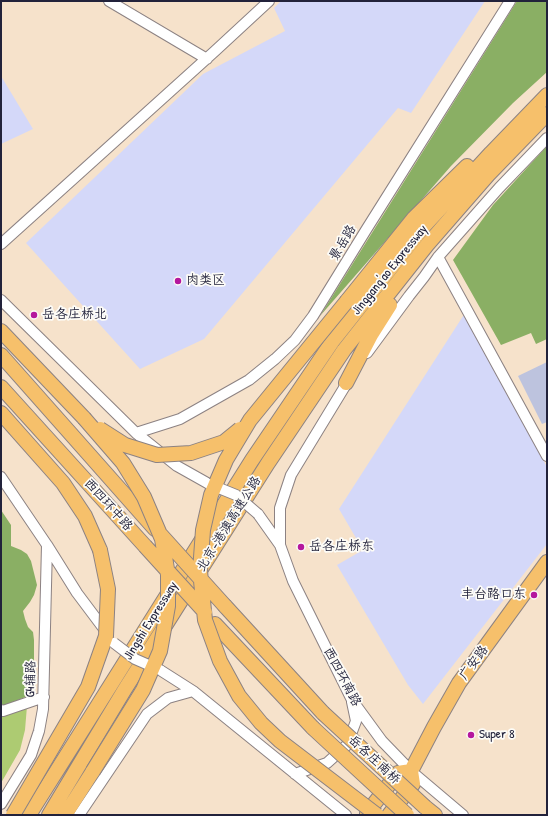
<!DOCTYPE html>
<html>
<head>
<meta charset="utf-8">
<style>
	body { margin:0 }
	#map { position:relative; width:548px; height:816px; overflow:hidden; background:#f6e2cb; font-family:"Patrick Hand",sans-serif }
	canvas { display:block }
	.frame { position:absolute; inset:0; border:2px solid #22223b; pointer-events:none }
</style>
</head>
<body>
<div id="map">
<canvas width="548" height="816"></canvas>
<div class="frame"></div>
</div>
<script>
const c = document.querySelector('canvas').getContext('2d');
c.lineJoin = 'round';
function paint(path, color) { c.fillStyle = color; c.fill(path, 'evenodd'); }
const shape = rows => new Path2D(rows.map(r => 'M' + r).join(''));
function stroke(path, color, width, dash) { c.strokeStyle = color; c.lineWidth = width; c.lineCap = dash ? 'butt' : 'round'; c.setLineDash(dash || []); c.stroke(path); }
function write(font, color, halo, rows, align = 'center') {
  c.font = font + ' "Patrick Hand","LXGW WenKai TC",sans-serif'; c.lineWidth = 3.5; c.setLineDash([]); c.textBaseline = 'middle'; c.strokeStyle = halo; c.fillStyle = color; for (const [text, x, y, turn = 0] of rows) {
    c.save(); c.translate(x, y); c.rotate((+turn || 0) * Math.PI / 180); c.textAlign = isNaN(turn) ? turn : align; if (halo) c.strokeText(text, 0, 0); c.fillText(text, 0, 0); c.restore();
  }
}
const built = shape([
	[281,1,485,1,411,113,398,108,204,339,140,369,26,243,203,74,285,31,274,8],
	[1,76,33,129,1,144],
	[465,313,547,467,547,544,423,704,408,685,337,565,363,550,339,509]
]);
const industrial = shape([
	[547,362,547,422,542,424,518,376]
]);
const green = shape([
	[27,706,25,730,20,750,1,783,1,715,5,716]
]);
const forest = shape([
	[517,1,547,1,547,72,513,103,451,166,320,316],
	[547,146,547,339,536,344,531,333,501,345,453,260,493,205],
	[1,510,11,525,11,546,21,550,27,554,31,561,37,585,34,595,30,602,23,611,25,619,28,627,33,632,34,640,34,660,28,673,28,679,32,684,32,694,5,706,1,704]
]);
const minor = shape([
	[109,1,207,59],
	[1,244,215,51,269,1],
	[438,257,547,456],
	[1,300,136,433,177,466,209,484],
	[367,353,409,296,424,277,438,257,499,188,547,138],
	[136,433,180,419,249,380,275,359,295,340,313,316,366,230,510,1],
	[1,477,47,545,77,593,107,633],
	[258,514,280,545,293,581,352,700,382,741,411,771,463,815],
	[280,545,280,508,291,475,350,378],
	[160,670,193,691,346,815],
	[1,710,3,711,44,697],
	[295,774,327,763,347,745,356,721,352,702],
	[1,804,31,755,39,731,43,709,47,545],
	[79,815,147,714,168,698,193,691]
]);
const highway = shape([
	[347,301,414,218,467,166],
	[1,331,84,418],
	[1,355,155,529],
	[346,383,371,335,390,305],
	[1,387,145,546],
	[1,413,63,483,85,516,100,550],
	[225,606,323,713],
	[215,624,313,728],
	[411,771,434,727,459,683,547,562],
	[425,807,435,815],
	[29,815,252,460,332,342,425,225,491,153,547,95],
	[49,815,125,689,268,463,344,350,427,245,488,175,547,114],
	[65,815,93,771],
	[367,815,367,813,398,773,411,771],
	[389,815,413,784,411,771]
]);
const minorBridge = shape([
	[209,484,236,495,258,514],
	[114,643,135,659,160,670]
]);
const highwayBridge = shape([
	[347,301,250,420,226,460,211,495,203,530,200,571,205,620,220,661,239,696,261,723,280,741,377,815],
	[84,418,123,463,144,497,162,539,168,575,168,606,160,651,143,690,93,771],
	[100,429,125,445,157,455,191,453,224,442,240,429],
	[161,535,225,606],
	[145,546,205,612],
	[323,713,425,807],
	[313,728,407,815],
	[13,815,88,687,106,636,108,589,100,550]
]);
const markers = [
	[178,281,4,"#b5179e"],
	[34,315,4,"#b5179e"],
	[301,547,4,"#b5179e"],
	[534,595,4,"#b5179e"],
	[471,735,4,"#b5179e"]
];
const streetNames = [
	["景岳路",343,243,-59],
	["Jinggang'ao Expressway",390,270,-51],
	["西四环中路",108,505,48],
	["北京-港澳高速公路",229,524,-58],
	["Jingshi Expressway",151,621,-58],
	["广安路",474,663,-54],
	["西四环南路",342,677,62],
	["G4辅路",31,679,-89],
	["岳各庄南桥",374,760,43]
];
const poiNames = [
	["肉类区",186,281],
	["岳各庄桥北",42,315],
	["岳各庄桥东",309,547],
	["丰台路口东",526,595,"right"],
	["Super 8",479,735]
];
paint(built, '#d4d8f9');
paint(industrial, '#bdc3de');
paint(green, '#adcb72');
paint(forest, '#8aaf64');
stroke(minor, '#8c8283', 12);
stroke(highway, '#8c8283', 16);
stroke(minor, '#fff', 10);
stroke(highway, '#f6c06b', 14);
stroke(minorBridge, '#8c8283', 12, []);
stroke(highwayBridge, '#8c8283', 16, []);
stroke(minorBridge, '#fff', 10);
stroke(highwayBridge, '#f6c06b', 14);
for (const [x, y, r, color] of markers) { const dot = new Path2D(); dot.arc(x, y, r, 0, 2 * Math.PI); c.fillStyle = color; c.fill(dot); stroke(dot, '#fdfcf7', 1.5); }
write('13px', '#22223b', '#fdfcf7', streetNames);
write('13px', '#22223b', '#fdfcf7', poiNames, 'left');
</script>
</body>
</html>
